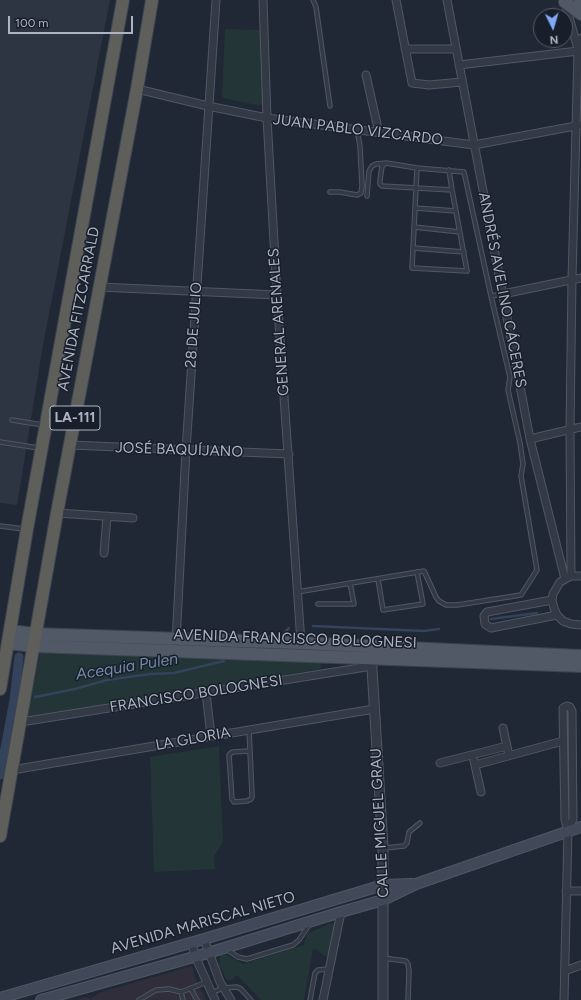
<!DOCTYPE html>
<html>
<head>
<meta charset="utf-8">
<style>
	body { margin:0 }
	#map { position:relative; width:581px; height:1000px; overflow:hidden; background:#202835; font-family:Figtree,sans-serif }
	canvas { display:block }
	.north { position:absolute; left:533px; top:8px; width:40px; height:40px; box-sizing:border-box; background:#191f2a; border:1px solid #545b67; border-radius:50%; rotate:175deg; font-size:11px; font-weight:700; line-height:16px; text-align:center; color:#adb4c3 }
	.north::after { content:''; display:block; margin:auto; width:14px; height:18px; background:#81a8f4; clip-path:polygon(50% 0,100% 100%,50% 72%,0 100%) }
	.scale { position:absolute; left:8px; top:16px; width:125px; height:18px; box-sizing:border-box; border:2px solid #adb4c3; border-top:0; padding-left:5px; font-size:12px; line-height:14px; white-space:nowrap; color:#adb4c3; -webkit-text-stroke:3px #191f2a; paint-order:stroke }
</style>
</head>
<body>
<div id="map">
<canvas width="581" height="1000"></canvas>
<div class="north">N</div>
<div class="scale">100 m</div>
</div>
<script>
const c = document.querySelector('canvas').getContext('2d');
c.lineJoin = 'round';
function paint(path, color) { c.fillStyle = color; c.fill(path, 'evenodd'); }
const shape = rows => new Path2D(rows.map(r => 'M' + r).join(''));
function stroke(path, color, width, dash) { c.strokeStyle = color; c.lineWidth = width; c.lineCap = dash ? 'butt' : 'round'; c.setLineDash(dash || []); c.stroke(path); }
function write(font, color, halo, rows, align = 'center') {
  c.font = font + ' Figtree,sans-serif'; c.lineWidth = 3; c.setLineDash([]); c.textBaseline = 'middle'; c.strokeStyle = halo; c.fillStyle = color; for (const [text, x, y, turn = 0] of rows) {
    c.save(); c.translate(x, y); c.rotate((+turn || 0) * Math.PI / 180); c.textAlign = isNaN(turn) ? turn : align; if (halo) c.strokeText(text, 0, 0); c.fillText(text, 0, 0); c.restore();
  }
}
const medical = shape([
	[192,966,196,980,206,1000,77,1000,86,997,91,999,98,993]
]);
const airport = shape([
	[0,0,110,0,43,345,17,505,0,503]
]);
const green = shape([
	[225,29,260,30,263,102,261,106,223,98,222,95],
	[41,648,320,659,321,669,28,717],
	[219,746,223,842,214,856,215,869,154,872,150,757],
	[332,923,335,926,330,955,324,956,318,950,313,949,304,1000,261,1000,237,975,232,980,227,980,219,964,220,956,224,954,243,964,304,945,305,939,308,933]
]);
const stream = shape([
	[491,619,537,613],
	[313,626,424,631,439,629],
	[281,636,289,628],
	[35,697,75,689,107,680,150,674,174,673,224,661],
	[14,700,18,699]
]);
const canal = shape([
	[0,775,14,700,19,657]
]);
const service = shape([
	[313,0,316,7,330,106],
	[385,164,382,166,380,180,380,184,382,186,452,190],
	[417,168,412,268,467,271,452,190,449,170],
	[330,192,340,192,357,195,361,193,362,186,360,146,357,130],
	[367,196,369,171,372,166,376,164,386,163,417,168,464,172,491,296],
	[415,208,456,211],
	[414,227,460,232],
	[413,248,464,252],
	[12,420,43,425],
	[0,442,39,448],
	[0,526,24,529],
	[378,579,383,610,423,604,417,572],
	[297,592,424,571,436,597,439,601,446,605,457,605,521,595,537,570,521,476,523,464,520,443,508,390,510,377,491,296,503,294],
	[318,604,354,604,350,583],
	[249,730,250,751,252,795,252,797,251,799,247,801,234,802,232,799,229,755,231,753,233,752,250,751],
	[384,848,404,846,407,843,409,832,420,823],
	[226,949,238,957,247,959,293,945,299,940,309,925],
	[383,958,406,961,408,964,409,971,408,1000],
	[191,989,197,1000],
	[211,993,223,988,237,987,241,989,251,1000],
	[139,1000,156,990,169,989,181,992],
	[183,1000,181,992,207,982],
	[310,1000,315,973,318,970,329,969]
]);
const minor = shape([
	[263,0,267,118,277,295,301,643],
	[396,0,412,83,429,85,462,82],
	[447,0,530,439,565,579],
	[565,3,578,49],
	[405,49,455,49],
	[459,65,578,51],
	[366,75,379,133],
	[137,89,208,106,267,118,474,145,581,125],
	[99,287,277,295],
	[503,294,581,278],
	[530,439,581,427],
	[70,445,289,454],
	[57,513,133,518],
	[104,553,107,516],
	[571,576,570,429,572,279,578,51,581,38],
	[581,576,571,576,560,582,553,594,552,600,554,608,557,615,563,621,571,624,581,625],
	[552,600,487,612,484,616,485,624,491,628,557,615],
	[176,642,186,450,216,0],
	[206,693,211,736],
	[21,722,372,666],
	[503,728,508,751],
	[474,761,481,792],
	[440,763,507,746],
	[475,765,563,741],
	[12,770,374,709],
	[566,891,581,891],
	[204,939,220,982,231,1000],
	[192,943,195,956,215,1000],
	[565,971,581,965],
	[323,1000,341,912],
	[564,1000,568,831,565,820,563,711,563,708,567,706,570,707,572,711,573,819,568,831]
]);
const tertiary = shape([
	[371,652,383,848,383,1000]
]);
const secondary = shape([
	[0,998,204,939,383,885,412,884],
	[41,1000,208,953,341,912,383,900,416,884,581,827]
]);
const primary = shape([
	[580,0,581,2],
	[565,2,581,14],
	[10,631,35,634,301,643,581,656],
	[8,643,34,646,581,666]
]);
const trunk = shape([
	[0,689,27,529,123,0],
	[0,836,57,513,137,89,152,0]
]);
const shields = [
	[75,418,50]
];
const shieldNames = [
	["LA-111",75,418]
];
const streetNames = [
	["JUAN PABLO VIZCARDO",358,130,7],
	["ANDRÉS AVELINO CÁCERES",502,290,79],
	["AVENIDA FITZCARRALD",79,309,-79],
	["GENERAL ARENALES",279,322,-94],
	["28 DE JULIO",194,325,-86],
	["JOSÉ BAQUÍJANO",179,450,2],
	["AVENIDA FRANCISCO BOLOGNESI",295,639,2],
	["FRANCISCO BOLOGNESI",196,694,-9],
	["LA GLORIA",193,739,-10],
	["CALLE MIGUEL GRAU",380,823,-93],
	["AVENIDA MARISCAL NIETO",203,923,-16]
];
const waterNames = [
	["Acequia Pulen",127,667,-9]
];
paint(medical, '#302e3a');
paint(airport, '#2d3542');
paint(green, '#233537');
stroke(stream, '#33435c', 2.5);
stroke(canal, '#33435c', 9);
stroke(service, '#505764', 5.5);
stroke(minor, '#505764', 9);
stroke(tertiary, '#505764', 11);
stroke(secondary, '#505764', 12);
stroke(primary, '#3c434f', 14);
stroke(trunk, '#3e4450', 14);
stroke(service, '#333a46', 3.5);
stroke(minor, '#333a46', 7);
stroke(tertiary, '#333a46', 9);
stroke(secondary, '#414958', 10);
stroke(primary, '#515966', 12);
stroke(trunk, '#5e5e5b', 12);
for (const [x, y, w] of shields) { const box = new Path2D(); box.roundRect(x - w / 2, y - 12, w, 24, 3); c.fillStyle = '#191f2a'; c.fill(box); stroke(box, '#adb4c3', 1); }
write('bold 14px', '#adb4c3', null, shieldNames);
write('15px', '#adb4c3', '#191f2a', streetNames);
write('italic 16px', '#758aaa', '#191f2a', waterNames);
</script>
</body>
</html>
